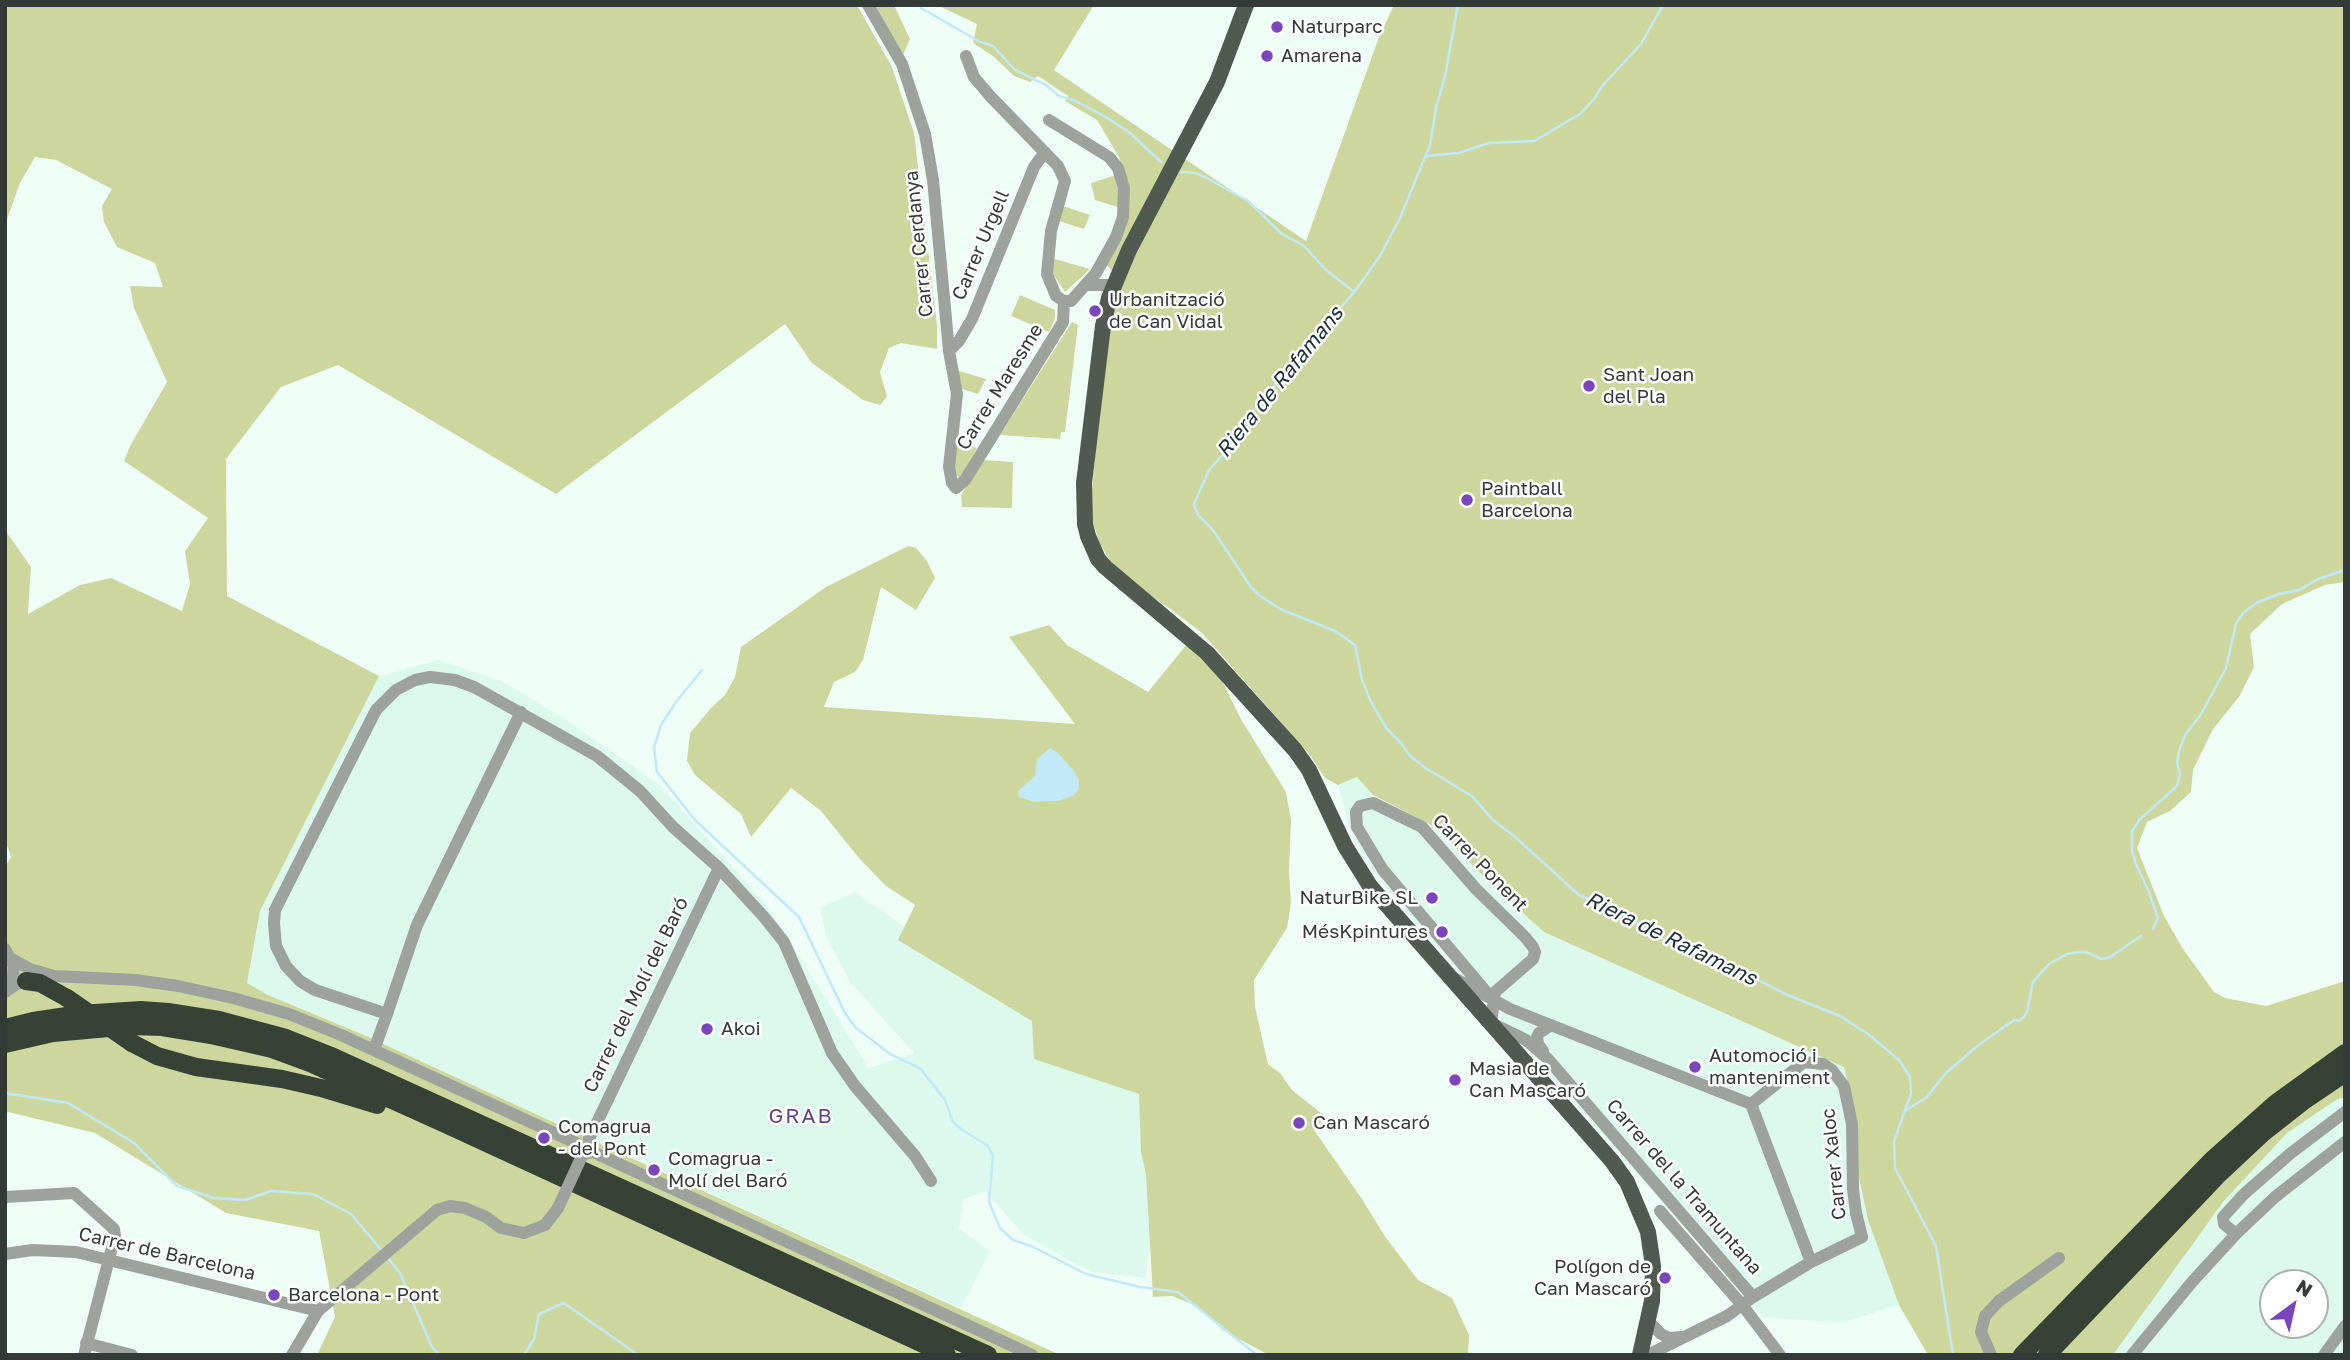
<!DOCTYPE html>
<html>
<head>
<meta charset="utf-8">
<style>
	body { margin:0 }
	#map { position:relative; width:2350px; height:1360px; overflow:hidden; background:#effff8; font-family:"Golos Text",sans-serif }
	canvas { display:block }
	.frame { position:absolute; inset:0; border:7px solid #333a37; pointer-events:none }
	.north { position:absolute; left:2259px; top:1269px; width:70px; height:70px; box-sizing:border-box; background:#fff; border:2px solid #adb0af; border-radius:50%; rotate:33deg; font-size:19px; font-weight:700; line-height:28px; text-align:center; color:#333a37 }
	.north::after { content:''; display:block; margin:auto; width:24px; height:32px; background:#7a45bd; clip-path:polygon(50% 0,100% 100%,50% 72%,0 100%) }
</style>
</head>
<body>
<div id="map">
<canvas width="2350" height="1360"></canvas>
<div class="frame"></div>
<div class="north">N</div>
</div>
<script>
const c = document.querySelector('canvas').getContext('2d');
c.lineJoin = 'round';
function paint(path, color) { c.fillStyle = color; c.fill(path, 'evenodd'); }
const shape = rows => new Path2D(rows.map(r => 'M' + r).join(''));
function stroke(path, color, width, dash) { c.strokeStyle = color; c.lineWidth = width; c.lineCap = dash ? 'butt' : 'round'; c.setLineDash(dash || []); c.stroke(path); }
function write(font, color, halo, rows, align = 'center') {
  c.font = font + ' "Golos Text",sans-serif'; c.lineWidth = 5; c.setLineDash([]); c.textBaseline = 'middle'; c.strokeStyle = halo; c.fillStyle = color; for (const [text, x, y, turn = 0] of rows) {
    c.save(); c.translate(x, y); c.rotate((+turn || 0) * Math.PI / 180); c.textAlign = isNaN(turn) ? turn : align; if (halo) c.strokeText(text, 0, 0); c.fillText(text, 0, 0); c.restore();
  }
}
const built = shape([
	[439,660,502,681,565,719,662,787,769,908,869,1068,914,1053,850,982,826,936,820,908,855,892,1041,1022,1149,1094,1156,1212,1145,1278,1091,1272,1024,1235,985,1191,963,1200,959,1229,990,1251,961,1308,364,1035,268,995,247,984,260,911,379,676],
	[1357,777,1373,796,1434,825,1497,890,1544,932,1845,1067,1856,1119,1855,1159,1868,1220,1899,1305,1840,1323,1763,1317,1392,895,1364,857,1350,828,1338,785],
	[2345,1097,2345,1355,2113,1355,2223,1202,2287,1133,2336,1100],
	[2273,1283,2315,1283,2315,1325,2273,1325]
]);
const green = shape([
	[5,5,857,5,892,67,914,133,937,325,937,349,901,343,889,348,880,372,887,397,880,405,863,400,812,363,785,324,556,494,338,365,281,387,226,459,227,596,379,676,260,911,247,983,268,995,364,1035,1060,1355,317,1355,335,1317,319,1231,226,1213,95,1133,8,1112,5,1115,5,867,11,857,5,839,5,530,31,567,28,614,80,585,111,578,182,611,190,584,185,551,208,518,124,461,130,446,167,382,134,308,130,286,163,287,155,263,117,247,104,222,102,206,112,189,56,160,35,157,20,183,5,225],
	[873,5,894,5,910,39,903,55],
	[937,5,1094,5,1054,70,1306,241,1379,37,1394,5,2345,5,2345,582,2325,585,2282,604,2250,634,2254,667,2239,697,2213,729,2193,770,2191,792,2170,811,2147,822,2137,848,2164,916,2183,949,2214,992,2225,998,2266,1006,2345,981,2345,1097,2336,1100,2287,1133,2223,1202,2113,1355,1928,1355,1899,1305,1868,1220,1858,1173,1856,1119,1844,1067,1544,932,1497,890,1435,827,1373,795,1357,777,1338,785,1325,778,1310,755,1202,633,1169,608,1141,589,1114,567,1100,544,1090,513,1103,366,1117,275,1106,265,1128,187,1119,157,1097,120,1065,101,1068,96,1038,76,1030,82,1014,76,993,56,973,43,977,24],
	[1116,175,1121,208,1095,200,1091,183],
	[1063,206,1090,215,1084,229,1059,221],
	[1051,258,1090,269,1065,292,1052,272],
	[1020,295,1055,310,1055,318,1049,332,1011,316],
	[1072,322,1078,325,1065,432,1061,432,1060,439,1000,435],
	[956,370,986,379,978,394,959,388],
	[955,440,977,448,960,478,956,475,953,467],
	[983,460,1013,462,1012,508,962,507,961,495],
	[908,546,916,548,927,561,935,578,916,610,881,587,863,660,855,672,834,682,824,707,1075,724,1009,637,1049,625,1067,645,1148,692,1187,644,1220,677,1242,721,1286,792,1291,820,1289,871,1291,903,1287,928,1254,980,1255,1007,1268,1064,1280,1073,1292,1090,1326,1117,1314,1130,1362,1199,1384,1235,1418,1280,1452,1298,1469,1335,1468,1355,1269,1355,1224,1331,1199,1307,1172,1296,1153,1297,1146,1174,1141,1152,1139,1094,1034,1059,1032,1021,898,940,915,905,886,886,858,857,821,811,791,788,751,837,741,814,695,775,687,761,690,733,711,708,725,695,735,677,741,647,826,587]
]);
const water = shape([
	[1050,748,1058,753,1074,771,1079,780,1079,789,1074,795,1058,801,1034,802,1019,797,1018,791,1035,776,1037,759]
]);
const stream = shape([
	[1458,5,1445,76,1436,108,1430,145,1400,218,1380,256,1355,291,1245,421,1226,451,1209,470,1194,504,1198,515,1213,530,1251,587,1259,595,1280,609,1335,631,1355,645,1362,680,1371,702,1387,729,1401,743,1410,756,1427,769,1472,796,1493,820,1514,836,1579,895,1626,916,1650,933,1680,947,1747,974,1785,994,1840,1016,1868,1034,1899,1060,1910,1077,1911,1094,1894,1141,1895,1168,1936,1246,1953,1355],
	[921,8,980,42,993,46,1015,70,1046,85,1059,96,1076,101,1102,115,1129,132,1161,162],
	[1426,156,1458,153,1489,143,1534,141,1580,114,1594,99,1603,85,1641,44,1663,5],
	[1181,172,1196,173,1207,178,1248,201,1282,234,1304,246,1326,270,1353,291],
	[702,670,676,702,661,725,654,747,657,772,695,820,799,917,845,1013,855,1027,890,1054,921,1069,945,1100,953,1122,962,1130,987,1145,993,1155,989,1202,1000,1228,1013,1240,1031,1246,1086,1274,1140,1287,1178,1292,1257,1355],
	[2153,929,2158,918,2149,892,2135,862,2132,850,2132,831,2140,819,2177,786,2180,774,2177,763,2179,751,2185,735,2201,714,2226,668,2236,624,2243,613,2258,602,2279,594,2299,590,2318,579,2345,570],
	[5,1093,68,1103,134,1143,177,1186,214,1198,245,1200,271,1191,313,1194,351,1214,383,1252],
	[1906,1110,1926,1098,1945,1074,1976,1047,2014,1020,2019,1021,2024,1017,2027,1012,2033,982,2049,964,2067,954,2078,952,2086,952,2101,959,2110,957,2141,936],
	[387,1257,400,1273,432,1347,439,1355],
	[524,1355,534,1339,539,1314,564,1303,638,1355]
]);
const minor = shape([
	[868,5,902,64,925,134,933,180,949,351,957,394,949,467,952,483,956,488,965,480,1063,322,1064,301],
	[966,56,974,77,990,96,1058,166,1065,181,1051,231,1047,274,1056,296,1064,301,1071,301,1096,273,1116,237,1123,217,1124,188,1118,168,1109,157,1049,120],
	[1088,285,1113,285],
	[949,351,959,341,972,319,1034,167,1045,152],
	[5,949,14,966,12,982,8,989],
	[12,959,30,969,54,976,136,980,178,986,233,998,289,1014,341,1035,578,1144,578,1148,583,1154],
	[1456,979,1510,1009,1751,1104,1811,1262],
	[5,992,17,984,33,979],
	[1493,1000,1383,870,1357,827,1356,812,1360,806,1373,803,1422,827,1476,889,1525,937,1533,947,1535,952,1533,959,1495,992,1491,1023,1526,1040,1547,1058,1753,1297],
	[387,1014,417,925,521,712],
	[374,1050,387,1014,315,990,300,981,286,966,276,946,274,923,275,910,376,710,396,690,415,680,430,677,455,680,474,687,597,756,640,791,673,827,719,868,764,917,784,942,832,1053,855,1086,915,1156,931,1181],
	[1543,1051,1538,1044,1537,1037,1539,1033,1551,1025],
	[589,1139,719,868],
	[583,1154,593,1152,1032,1355],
	[5,1197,74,1193,114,1229,115,1236,84,1355],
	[1660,1211,1743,1306,1780,1355],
	[2236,1234,2224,1224,2223,1217,2244,1194,2291,1153,2345,1112],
	[5,1254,33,1250,76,1252,318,1311],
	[1649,1322,1661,1334,1669,1338,1681,1337],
	[86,1343,132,1355],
	[292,1355,318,1311,437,1210,450,1206,465,1208,486,1217,501,1228,524,1233,545,1225,558,1208],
	[1648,1355,1727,1316,1753,1297,1811,1262,1862,1237,1856,1213,1853,1189,1852,1124,1844,1086,1832,1070,1823,1064,1804,1062,1751,1104],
	[1991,1355,1981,1332,1985,1316,1999,1301,2059,1258],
	[2132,1355,2192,1282,2236,1234,2275,1197,2345,1142],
	[2324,1355,2345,1326]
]);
const major = shape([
	[1246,5,1217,82,1129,250,1109,298,1103,326,1084,483,1085,524,1088,536,1098,559,1105,567,1207,653,1295,750,1309,770,1345,846,1370,886,1612,1161,1627,1182,1648,1232,1653,1266,1652,1301,1640,1355]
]);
const highway = shape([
	[26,981,40,983,67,998],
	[5,1028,33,1021,80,1014,141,1010,168,1012,219,1020,286,1038,329,1055,988,1355],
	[132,1043,157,1056,196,1067,282,1079,321,1088,377,1105],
	[5,1044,53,1033,131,1026,162,1027,211,1035,272,1049,310,1063,441,1122,947,1355],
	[2022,1355,2212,1160,2276,1103,2345,1053],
	[2047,1355,2217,1176,2263,1133,2305,1100,2345,1073]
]);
const minorBridge = shape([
	[558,1208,581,1158]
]);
const highwayBridge = shape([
	[67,998,132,1043]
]);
const markers = [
	[1277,27,7,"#7a45bd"],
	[1267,56,7,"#7a45bd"],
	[1095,311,7,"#7a45bd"],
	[1589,386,7,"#7a45bd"],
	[1467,500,7,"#7a45bd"],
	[1432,898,7,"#7a45bd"],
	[1442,932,7,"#7a45bd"],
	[707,1029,7,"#7a45bd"],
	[1695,1067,7,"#7a45bd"],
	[1455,1080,7,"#7a45bd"],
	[1299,1123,7,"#7a45bd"],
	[544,1138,7,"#7a45bd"],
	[654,1170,7,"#7a45bd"],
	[1665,1278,7,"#7a45bd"],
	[274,1295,7,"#7a45bd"]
];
const poiNames = [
	["Naturparc",1291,27],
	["Amarena",1281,56],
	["Urbanització",1109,300],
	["de Can Vidal",1109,322],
	["Sant Joan",1603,375],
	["del Pla",1603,397],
	["Paintball",1481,489],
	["Barcelona",1481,511],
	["NaturBike SL",1418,898,"right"],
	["MésKpintures",1428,932,"right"],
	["Akoi",721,1029],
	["Automoció i",1709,1056],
	["manteniment",1709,1078],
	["Masia de",1469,1069],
	["Can Mascaró",1469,1091],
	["Can Mascaró",1313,1123],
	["Comagrua",558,1127],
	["- del Pont",558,1149],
	["Comagrua -",668,1159],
	["Molí del Baró",668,1181],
	["Polígon de",1651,1267,"right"],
	["Can Mascaró",1651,1289,"right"],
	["Barcelona - Pont",288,1295]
];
const streetNames = [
	["Carrer Cerdanya",919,244,-96],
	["Carrer Urgell",981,245,-67],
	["Carrer Maresme",1000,387,-58],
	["Carrer Ponent",1480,863,46],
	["Carrer del Molí del Baró",636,995,-64],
	["Carrer Xaloc",1834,1164,-96],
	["Carrer del la Tramuntana",1684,1187,49],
	["Carrer de Barcelona",167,1254,13]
];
const waterNames = [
	["Riera de Rafamans",1280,382,-51],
	["Riera de Rafamans",1671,939,26]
];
const neighbourhoodNames = [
	["GRAB",801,1116]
];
paint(built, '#dcf9ed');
paint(green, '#cdd79d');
paint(water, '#c1e9f8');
stroke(stream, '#c1e9f8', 2.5);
stroke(minor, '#9da29c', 12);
stroke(major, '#515a50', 16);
stroke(highway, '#374236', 18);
stroke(minorBridge, '#9da29c', 12);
stroke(highwayBridge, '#374236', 18);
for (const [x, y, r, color] of markers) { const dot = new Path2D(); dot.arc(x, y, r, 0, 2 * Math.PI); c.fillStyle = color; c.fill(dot); stroke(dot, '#fff', 2.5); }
write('19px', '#333a37', '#fff', poiNames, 'left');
write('19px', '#333a37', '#fff', streetNames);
write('italic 21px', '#1c3037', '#fff', waterNames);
c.letterSpacing = '2px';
write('21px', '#604886', '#fff', neighbourhoodNames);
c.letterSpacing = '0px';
</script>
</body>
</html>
